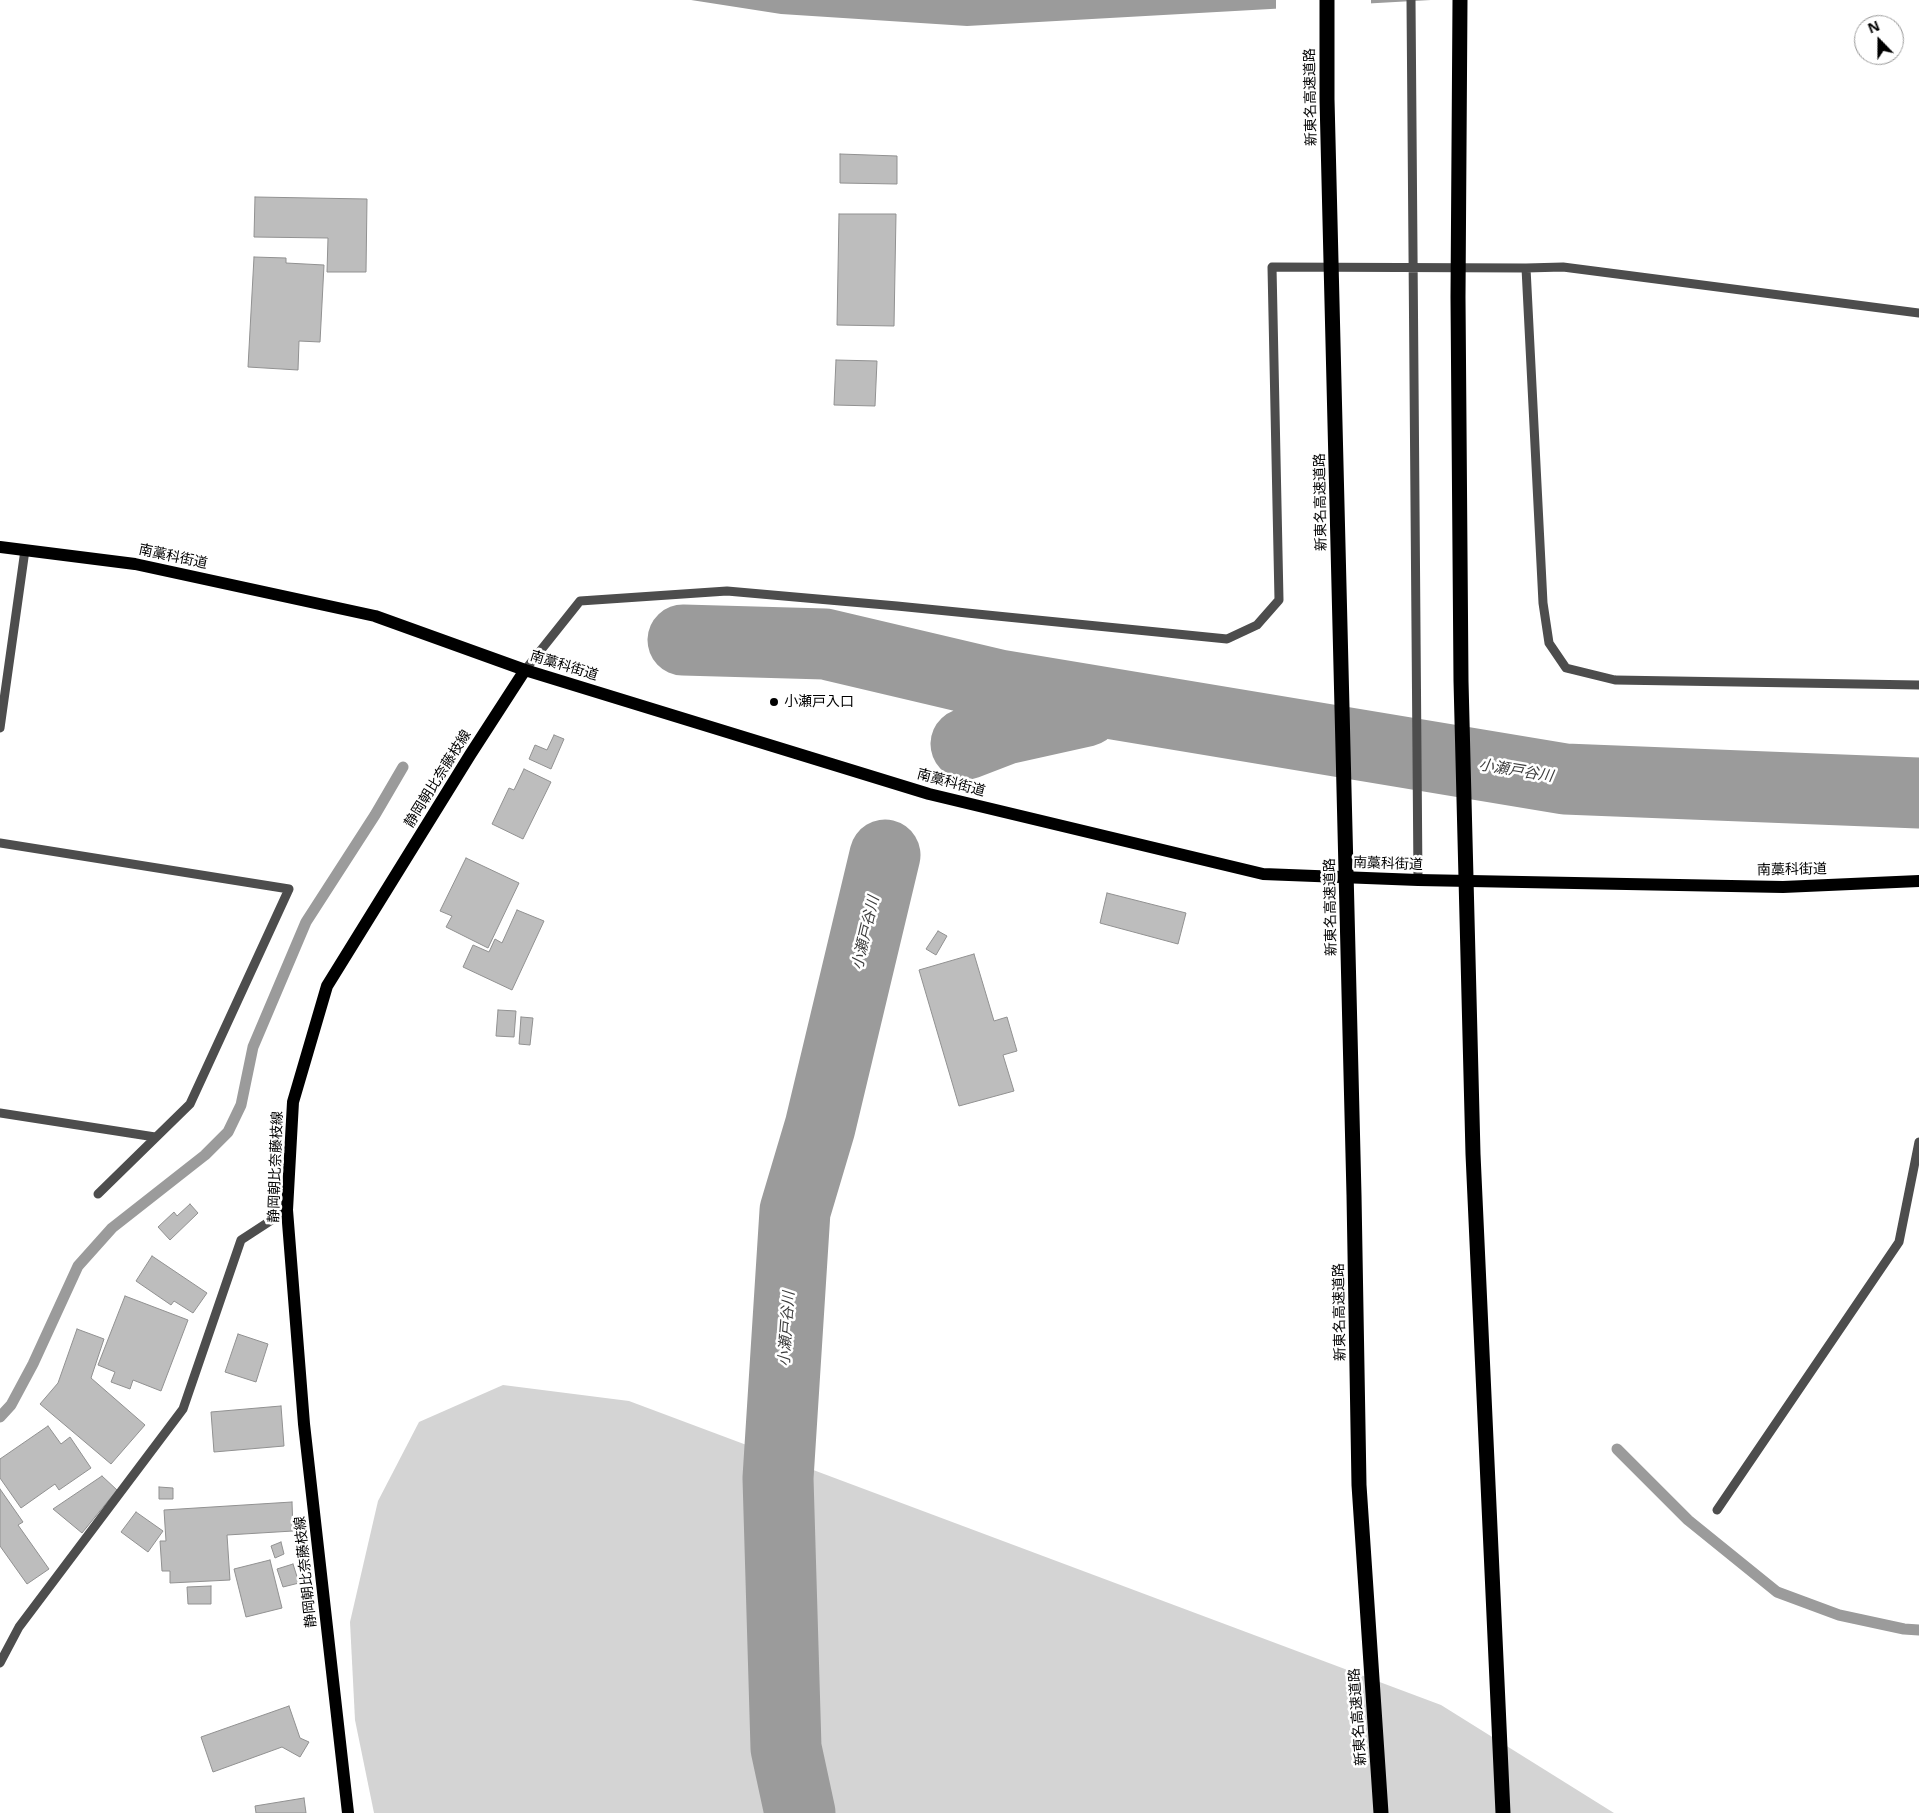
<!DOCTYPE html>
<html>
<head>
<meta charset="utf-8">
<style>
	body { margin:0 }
	#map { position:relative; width:1919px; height:1813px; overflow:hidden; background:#fff; font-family:"Noto Sans",sans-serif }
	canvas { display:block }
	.north { position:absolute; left:1854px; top:15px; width:50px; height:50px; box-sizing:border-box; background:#fff; border:1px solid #999; border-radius:50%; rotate:338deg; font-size:14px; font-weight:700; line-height:20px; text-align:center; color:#000 }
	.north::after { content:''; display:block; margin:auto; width:18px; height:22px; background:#000; clip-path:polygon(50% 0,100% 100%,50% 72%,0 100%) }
</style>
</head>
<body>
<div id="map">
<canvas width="1919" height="1813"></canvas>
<div class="north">N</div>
</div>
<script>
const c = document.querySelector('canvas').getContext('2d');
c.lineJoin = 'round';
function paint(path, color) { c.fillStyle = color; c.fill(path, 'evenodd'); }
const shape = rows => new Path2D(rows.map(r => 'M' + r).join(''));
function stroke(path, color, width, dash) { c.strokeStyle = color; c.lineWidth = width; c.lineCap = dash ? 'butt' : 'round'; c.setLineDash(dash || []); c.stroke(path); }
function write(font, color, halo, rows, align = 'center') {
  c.font = font + ' "Noto Sans","Noto Sans JP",sans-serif'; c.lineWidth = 5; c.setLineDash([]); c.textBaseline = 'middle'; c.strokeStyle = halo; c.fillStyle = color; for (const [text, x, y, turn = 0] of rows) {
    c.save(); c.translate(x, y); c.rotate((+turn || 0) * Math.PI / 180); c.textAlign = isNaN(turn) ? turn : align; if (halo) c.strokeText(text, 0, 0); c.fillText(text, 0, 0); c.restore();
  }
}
const green = shape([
	[503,1385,629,1401,1441,1705,1614,1813,374,1813,355,1720,350,1622,378,1501,419,1422]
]);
const water = shape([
	[691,0,1431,0,967,26,781,14]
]);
const pier = shape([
	[1276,0,1371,0,1371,6,1276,11]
]);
const stream = shape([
	[0,1417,11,1405,33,1364,78,1266,112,1228,205,1155,228,1132,241,1105,253,1047,306,922,375,815,403,767],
	[1617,1449,1688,1520,1777,1592,1839,1615,1904,1629,1919,1630]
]);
const river = shape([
	[683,640,825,644,999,685,1565,779,1919,793],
	[966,744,1005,729,1086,711],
	[800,1813,786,1748,778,1478,795,1211,820,1127,885,855]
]);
const building = shape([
	[840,154,897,156,897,184,840,183,840,154],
	[255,197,367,199,366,272,327,272,328,238,254,237,255,197],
	[839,214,896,214,894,326,837,325,839,214],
	[254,257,286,258,286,263,324,265,320,342,299,341,298,370,248,367,254,257],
	[836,360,877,361,875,406,834,405,836,360],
	[554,735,564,739,551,769,529,759,535,745,547,750,554,735],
	[524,769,551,782,523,839,492,824,509,788,514,790,524,769],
	[466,858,519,883,488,948,446,927,452,916,440,911,466,858],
	[1107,893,1186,913,1178,944,1100,923,1107,893],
	[517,910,544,921,512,990,463,967,473,945,489,952,495,939,502,943,517,910],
	[938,931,947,936,936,955,926,949,938,931],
	[974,954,994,1021,1007,1017,1017,1051,1003,1055,1014,1091,959,1106,919,970,974,954],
	[498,1010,516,1011,514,1037,496,1036,498,1010],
	[521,1017,533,1018,530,1045,519,1044,521,1017],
	[190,1204,198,1213,170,1240,158,1227,174,1212,177,1216,190,1204],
	[152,1256,207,1293,193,1313,174,1301,171,1305,136,1281,152,1256],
	[125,1296,188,1320,161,1391,133,1380,130,1389,111,1382,115,1372,98,1365,125,1296],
	[77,1329,104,1339,91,1378,145,1425,111,1464,40,1404,58,1383,77,1329],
	[238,1334,268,1344,256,1382,225,1372,238,1334],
	[281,1406,284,1446,214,1452,211,1412,281,1406],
	[48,1426,61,1444,70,1437,91,1468,59,1490,55,1484,21,1508,0,1478,0,1459,48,1426],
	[102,1476,117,1490,82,1533,53,1509,102,1476],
	[159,1487,173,1488,173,1499,159,1499,159,1487],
	[0,1489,23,1522,18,1525,49,1569,27,1584,0,1546,0,1489],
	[292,1502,293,1531,227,1535,230,1580,170,1583,170,1571,162,1571,160,1541,166,1541,164,1510,292,1502],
	[136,1512,163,1531,148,1552,121,1532,136,1512],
	[281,1542,284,1554,275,1558,271,1546,281,1542],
	[270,1560,282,1608,246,1617,234,1569,270,1560],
	[293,1564,299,1583,283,1587,277,1569,293,1564],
	[211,1586,211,1604,188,1604,187,1587,211,1586],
	[289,1706,300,1738,309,1742,300,1757,282,1747,213,1772,201,1737,289,1706],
	[304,1798,306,1813,256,1813,255,1806,304,1798]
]);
const minor = shape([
	[1411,0,1418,880],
	[1919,313,1563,267,1526,268,1543,603,1549,643,1566,668,1615,680,1919,685],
	[525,670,580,601,727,591,897,606,1227,639,1257,625,1279,600,1272,267,1526,268],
	[0,728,25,550],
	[0,843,289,889,190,1104,98,1194],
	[0,1113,155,1137],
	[1717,1510,1899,1242,1919,1142],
	[0,1663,19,1627,183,1409,241,1240,287,1210]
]);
const major = shape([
	[0,547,135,564,375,616,525,670,929,794,1263,874,1418,880,1783,887,1919,881],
	[348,1813,304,1424,287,1210,293,1102,327,986,470,755,525,670]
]);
const highway = shape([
	[1327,0,1327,99,1354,1195,1359,1485,1381,1813],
	[1460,0,1458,297,1461,681,1473,1154,1503,1813]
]);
const markers = [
	[774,702,5,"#000"]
];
const streetNames = [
	["新東名高速道路",1311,97,-91],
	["新東名高速道路",1321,502,-91],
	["南藁科街道",173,557,12],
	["南藁科街道",564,666,17],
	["静岡朝比奈藤枝線",438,779,-58],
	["南藁科街道",951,783,15],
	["南藁科街道",1388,864,2],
	["南藁科街道",1792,870,-1],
	["新東名高速道路",1331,907,-91],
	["静岡朝比奈藤枝線",276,1167,-88],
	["新東名高速道路",1340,1312,-91],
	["静岡朝比奈藤枝線",306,1572,-96],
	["新東名高速道路",1358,1717,-94]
];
const poiNames = [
	["小瀬戸入口",784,702]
];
const waterNames = [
	["小瀬戸谷川",1516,771,9],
	["小瀬戸谷川",866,933,-77],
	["小瀬戸谷川",787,1329,-86]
];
paint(green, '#d4d4d4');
paint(water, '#9b9b9b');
paint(pier, '#fff');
stroke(stream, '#9b9b9b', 11);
stroke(river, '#9b9b9b', 71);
paint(building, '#bdbdbd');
stroke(building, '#919191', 1);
stroke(minor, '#4d4d4d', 9);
stroke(major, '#000', 12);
stroke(highway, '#000', 15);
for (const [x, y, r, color] of markers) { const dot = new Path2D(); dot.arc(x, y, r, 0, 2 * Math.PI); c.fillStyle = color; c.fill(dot); stroke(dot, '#fff', 2); }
write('14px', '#000', '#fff', streetNames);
write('14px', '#000', '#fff', poiNames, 'left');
write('italic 15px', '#3c3c3c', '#fff', waterNames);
</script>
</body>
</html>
